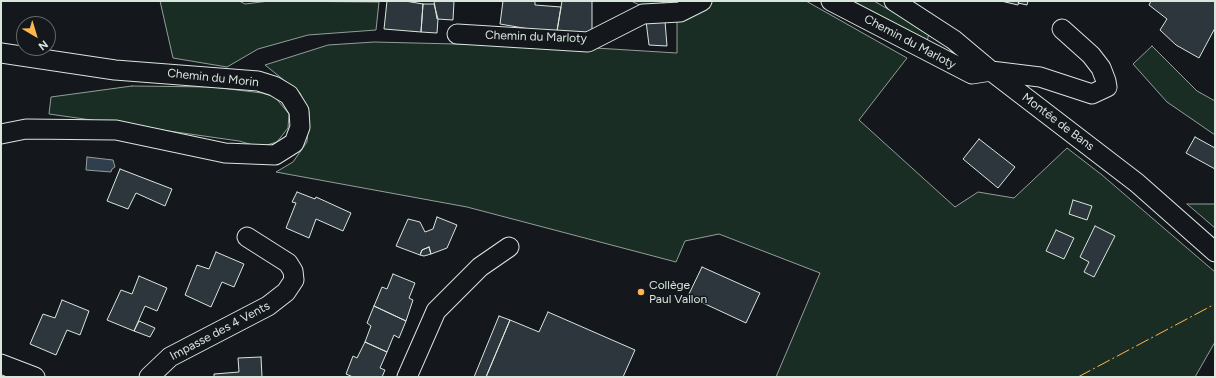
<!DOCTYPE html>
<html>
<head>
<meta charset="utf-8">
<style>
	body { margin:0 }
	#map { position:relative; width:1216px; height:378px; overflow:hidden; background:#14181c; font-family:Figtree,sans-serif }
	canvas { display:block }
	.frame { position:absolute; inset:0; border:2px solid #d8e6dc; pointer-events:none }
	.north { position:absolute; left:16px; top:16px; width:40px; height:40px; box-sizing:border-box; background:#14181c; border:1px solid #626a69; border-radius:50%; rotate:142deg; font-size:11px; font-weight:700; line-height:16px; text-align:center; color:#d8e6dc }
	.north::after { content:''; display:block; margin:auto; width:14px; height:18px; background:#ffb74d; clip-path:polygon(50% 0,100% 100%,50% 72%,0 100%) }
</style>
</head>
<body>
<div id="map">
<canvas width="1216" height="378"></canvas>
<div class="frame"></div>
<div class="north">N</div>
</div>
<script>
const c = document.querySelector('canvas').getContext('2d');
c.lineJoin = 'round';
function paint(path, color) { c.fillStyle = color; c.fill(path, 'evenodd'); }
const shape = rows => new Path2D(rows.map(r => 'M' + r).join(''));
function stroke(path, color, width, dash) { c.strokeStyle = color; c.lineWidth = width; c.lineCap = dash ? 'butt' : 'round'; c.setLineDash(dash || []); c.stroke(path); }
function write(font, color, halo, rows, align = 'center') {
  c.font = font + ' Figtree,sans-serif'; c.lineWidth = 3; c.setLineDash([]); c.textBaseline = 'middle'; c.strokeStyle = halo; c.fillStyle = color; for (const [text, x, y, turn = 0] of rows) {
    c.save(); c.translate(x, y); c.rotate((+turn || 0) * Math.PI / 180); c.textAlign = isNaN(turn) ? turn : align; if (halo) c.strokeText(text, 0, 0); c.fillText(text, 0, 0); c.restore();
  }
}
const green = shape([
	[160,1,239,1,245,4,269,1,379,2,376,30,308,35,258,49,227,67,173,58,160,1],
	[631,1,670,1,644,7,631,1],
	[712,1,806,1,907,58,859,120,955,207,978,192,1014,198,1067,148,1102,175,1215,272,1215,342,1195,377,776,377,820,273,719,234,685,241,676,262,467,207,276,172,293,162,307,142,309,112,300,93,265,65,328,45,374,42,579,47,677,53,677,20,712,1],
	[846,1,874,1,929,33,927,42,846,1],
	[1152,46,1197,91,1215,101,1215,135,1167,102,1133,64,1152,46],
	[132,86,212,87,262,93,275,97,289,114,288,128,277,142,260,147,239,141,49,114,51,97,132,86],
	[1187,204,1215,204,1215,228,1187,204]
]);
const water = shape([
	[87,157,113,160,115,167,112,169,111,172,86,170,87,157]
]);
const building = shape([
	[387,1,405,1,423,4,421,32,384,29,387,1],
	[434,1,454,1,453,20,437,19,434,1],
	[503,1,535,1,535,5,561,7,557,31,535,30,500,24,503,1],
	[562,1,592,1,592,33,557,31,562,1],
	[1001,1,1019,1,1018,5,1001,1],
	[1019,1,1028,1,1027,5,1018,3,1019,1],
	[1151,1,1215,1,1215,28,1199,58,1176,45,1160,30,1167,19,1149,5,1151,1],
	[423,4,434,4,438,19,437,33,421,32,423,4],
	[646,21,665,21,667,46,649,45,646,21],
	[1195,137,1215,148,1215,169,1186,153,1195,137],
	[979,139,1015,167,998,188,963,159,979,139],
	[120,169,172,189,165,206,136,193,128,209,107,201,120,169],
	[297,192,315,199,316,197,351,213,343,231,316,219,309,238,286,228,296,203,292,202,297,192],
	[1073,200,1092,206,1087,220,1069,214,1073,200],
	[437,217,457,225,447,248,431,254,429,247,422,250,420,255,396,246,408,219,420,222,425,232,433,229,437,217],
	[1095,226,1115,236,1094,277,1084,272,1089,262,1080,257,1095,226],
	[1056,230,1074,238,1064,259,1046,251,1056,230],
	[429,247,431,254,424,256,420,255,422,250,429,247],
	[216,252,244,264,234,287,222,282,211,307,185,295,197,265,209,269,216,252],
	[702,267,760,293,746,323,688,296,702,267],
	[393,274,415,283,409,298,413,300,406,321,374,306,382,287,387,289,393,274],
	[139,276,167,288,157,311,145,306,134,331,107,320,121,290,132,294,139,276],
	[62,300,89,311,80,335,67,330,56,355,30,344,43,314,55,318,62,300],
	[374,306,406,321,399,338,394,335,387,352,365,342,371,326,367,323,374,306],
	[548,312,635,350,623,377,486,377,510,320,539,332,548,312],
	[499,316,510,320,486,377,474,377,499,316],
	[139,321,155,328,150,337,134,331,139,321],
	[365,342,387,352,380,368,385,370,382,377,353,377,346,374,353,356,357,358,365,342],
	[261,357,262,377,214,377,214,374,239,372,238,358,261,357]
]);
const minor = shape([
	[831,1,972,74,991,71,1040,77,1092,94,1107,87,1106,81,1101,68,1091,55,1062,29],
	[894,1,954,40,991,71,1137,183,1215,252],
	[457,34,588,42,643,14,680,12,702,1],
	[1,53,115,70,258,81,274,86,289,95,299,111,300,127,294,143,275,155,225,153,116,130,26,129,1,134],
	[1,364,35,377],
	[149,377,170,357,268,306,286,292,294,280,293,271,288,263,247,237],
	[407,377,436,311,480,267,509,247]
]);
const power = shape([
	[1078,377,1215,304]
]);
const markers = [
	[641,292,4,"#ffb74d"]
];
const streetNames = [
	["Chemin du Marloty",536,37,2],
	["Chemin du Marloty",910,42,28],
	["Chemin du Morin",213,78,6],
	["Montée de Bans",1058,122,37],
	["Impasse des 4 Vents",220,331,-28]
];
const poiNames = [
	["Collège",649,285],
	["Paul Vallon",649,299]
];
paint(green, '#1a2d24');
stroke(green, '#939e99', 1);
paint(water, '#2f3f4d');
stroke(water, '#939e99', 1);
paint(building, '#2c363c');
stroke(building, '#d8e6dc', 1);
stroke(minor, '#d8e6dc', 21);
stroke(minor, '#14181c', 19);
stroke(power, '#ffb74d', 1, [14, 3, 2, 3]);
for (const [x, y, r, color] of markers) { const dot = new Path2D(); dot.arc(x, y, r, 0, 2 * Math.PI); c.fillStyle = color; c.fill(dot); stroke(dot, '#14181c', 1.5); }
write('12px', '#d8e6dc', '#14181c', streetNames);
write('12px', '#d8e6dc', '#14181c', poiNames, 'left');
</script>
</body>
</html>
